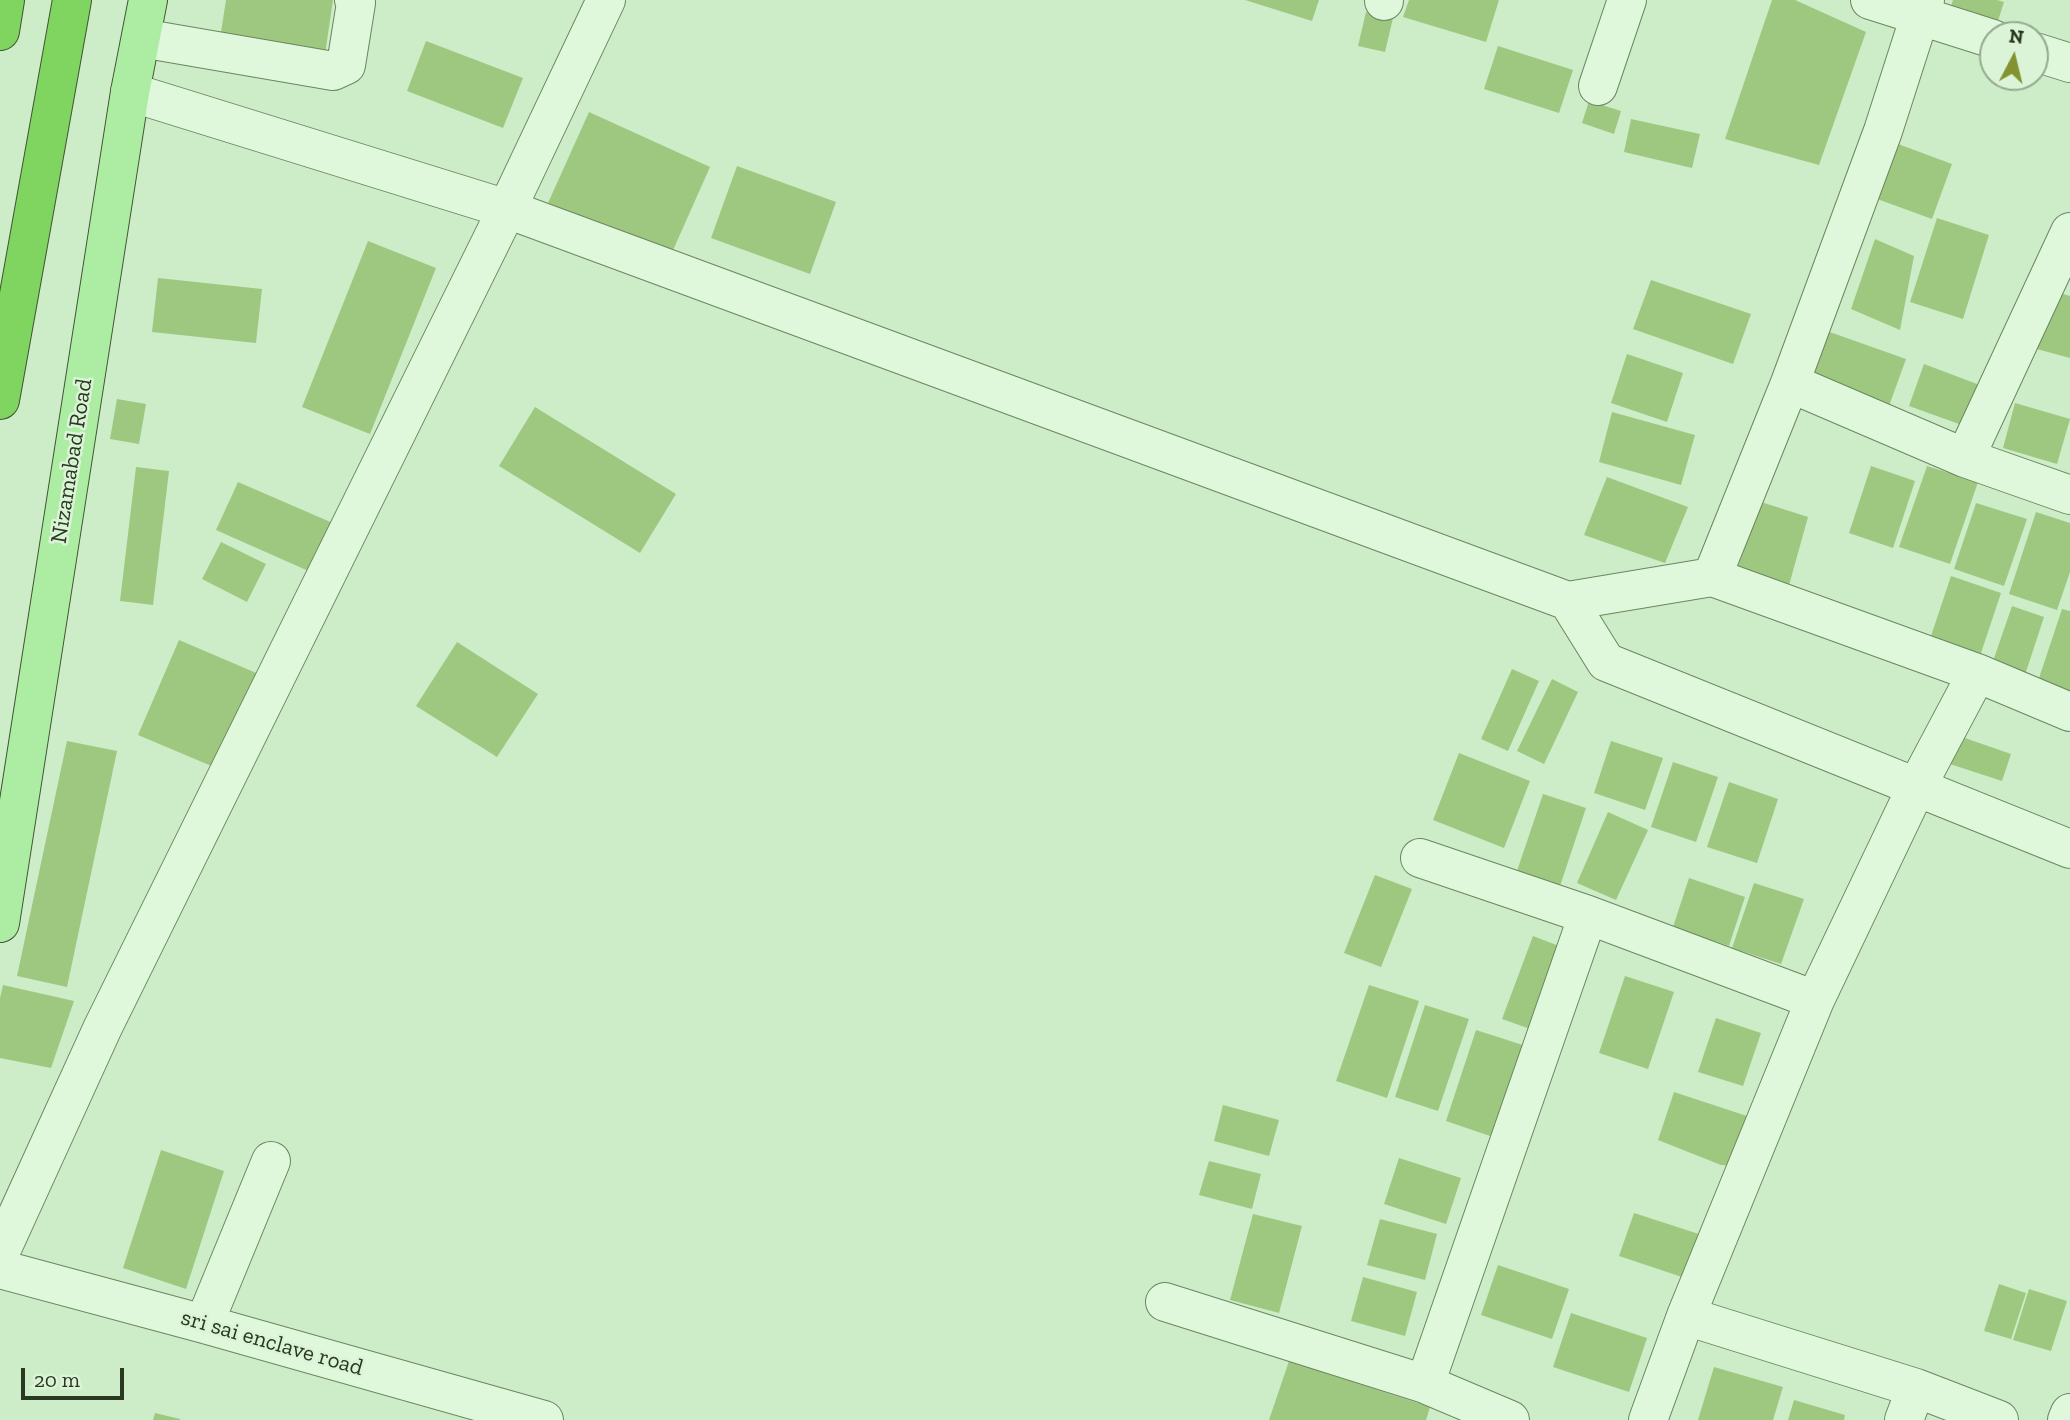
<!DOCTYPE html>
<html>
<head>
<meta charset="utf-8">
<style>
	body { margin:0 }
	#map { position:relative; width:2070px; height:1420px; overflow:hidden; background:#cdecc8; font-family:"Zilla Slab",serif }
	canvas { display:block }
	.north { position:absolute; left:1979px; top:21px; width:70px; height:70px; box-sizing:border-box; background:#dbf4d7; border:2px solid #94a98e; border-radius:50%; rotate:7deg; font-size:19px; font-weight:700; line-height:28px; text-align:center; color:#293821 }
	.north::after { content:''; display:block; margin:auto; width:24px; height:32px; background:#839331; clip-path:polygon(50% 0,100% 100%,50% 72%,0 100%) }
	.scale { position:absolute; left:21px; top:1368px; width:103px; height:32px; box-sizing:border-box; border:4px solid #293821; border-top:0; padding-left:9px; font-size:21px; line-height:24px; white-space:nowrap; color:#293821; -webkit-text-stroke:5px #dbf4d7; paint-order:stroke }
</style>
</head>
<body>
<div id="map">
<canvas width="2070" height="1420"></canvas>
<div class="north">N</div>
<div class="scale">20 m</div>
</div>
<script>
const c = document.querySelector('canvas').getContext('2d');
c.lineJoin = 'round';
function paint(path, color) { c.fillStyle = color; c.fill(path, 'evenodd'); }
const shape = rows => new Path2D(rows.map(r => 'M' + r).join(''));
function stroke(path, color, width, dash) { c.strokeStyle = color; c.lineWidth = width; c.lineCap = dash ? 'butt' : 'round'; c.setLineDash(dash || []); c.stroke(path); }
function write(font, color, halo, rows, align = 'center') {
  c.font = font + ' "Zilla Slab",serif'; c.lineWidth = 5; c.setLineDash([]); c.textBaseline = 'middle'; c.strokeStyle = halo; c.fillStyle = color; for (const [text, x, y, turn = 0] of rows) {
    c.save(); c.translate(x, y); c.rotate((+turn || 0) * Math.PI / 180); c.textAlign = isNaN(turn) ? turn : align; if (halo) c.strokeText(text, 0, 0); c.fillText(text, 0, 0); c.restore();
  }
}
const building = shape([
	[226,0,333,0,324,61,219,45],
	[1245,0,1319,0,1312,21],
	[1409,0,1499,0,1486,42,1403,17],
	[1772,0,1795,0,1866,32,1819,165,1725,139],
	[1953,0,1997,0,2004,2,1997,24,1950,9],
	[1366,12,1393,18,1385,52,1358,46],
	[426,41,523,78,503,128,407,91],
	[1498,46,1573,70,1559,113,1484,89],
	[1589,101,1621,111,1614,134,1582,123],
	[589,112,710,167,670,257,548,203],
	[1631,119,1700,134,1692,168,1624,152],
	[1890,141,1952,164,1932,219,1869,196],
	[737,166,836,202,810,274,711,238],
	[1937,218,1989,235,1963,319,1910,302],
	[1875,239,1914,256,1900,330,1851,309],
	[368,241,436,268,370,434,302,407],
	[158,278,262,289,256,343,152,332],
	[1651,280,1751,314,1733,364,1633,329],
	[2049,290,2070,296,2070,358,2033,348],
	[1824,330,1906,359,1889,406,1807,377],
	[1627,354,1683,373,1667,422,1611,403],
	[1924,364,1985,387,1970,428,1909,406],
	[117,399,146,404,139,444,110,439],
	[2015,403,2070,419,2057,464,2003,448],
	[535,407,676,494,640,553,499,466],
	[1612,412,1695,435,1681,485,1599,462],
	[1871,466,1915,481,1893,548,1849,533],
	[1927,466,1978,482,1950,564,1899,547],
	[136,467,169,471,153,605,120,601],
	[1607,477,1688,507,1665,563,1584,535],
	[238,482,335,524,313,573,216,530],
	[1761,502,1808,517,1786,596,1734,578],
	[1976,503,2027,519,2004,586,1954,569],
	[2036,512,2070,523,2070,572,2057,610,2009,594],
	[221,542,266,564,247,602,202,579],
	[1951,576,2001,593,1976,668,1926,651],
	[2012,606,2044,617,2024,678,1991,667],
	[2062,609,2070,611,2070,692,2038,681],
	[179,640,261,675,221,770,138,735],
	[457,642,538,694,497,757,416,706],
	[1512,669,1539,681,1508,751,1481,739],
	[1552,679,1578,692,1544,764,1517,751],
	[1959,736,2011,754,2002,781,1950,764],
	[67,741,117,751,67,987,17,976],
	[1611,741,1663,758,1645,810,1594,793],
	[1459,753,1530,781,1504,848,1433,820],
	[1673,762,1718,777,1696,842,1651,827],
	[1729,782,1778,799,1757,863,1707,847],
	[1543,794,1586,808,1560,886,1517,871],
	[1608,812,1648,830,1616,900,1577,883],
	[1375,875,1412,889,1381,967,1344,953],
	[1689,878,1745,897,1729,946,1673,927],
	[1754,883,1804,899,1781,964,1732,948],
	[1533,936,1567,949,1536,1031,1502,1019],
	[1625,976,1674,992,1648,1069,1599,1053],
	[3,985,74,1001,51,1068,0,1058,0,998],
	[1369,985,1419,1001,1387,1098,1336,1081],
	[1425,1005,1469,1019,1438,1111,1395,1097],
	[1716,1018,1761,1033,1743,1086,1698,1072],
	[1476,1030,1529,1047,1499,1139,1446,1121],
	[1674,1092,1756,1119,1740,1166,1721,1165,1658,1140],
	[1223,1105,1279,1120,1269,1156,1214,1141],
	[161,1150,224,1171,186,1289,123,1268],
	[1399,1158,1461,1178,1446,1224,1384,1204],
	[1209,1161,1261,1174,1252,1209,1199,1195],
	[1634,1213,1705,1236,1691,1280,1619,1256],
	[1253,1214,1302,1226,1279,1313,1230,1300],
	[1380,1219,1437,1234,1425,1280,1367,1265],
	[1498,1265,1569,1289,1552,1339,1481,1315],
	[1363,1277,1417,1292,1405,1336,1351,1321],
	[1999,1284,2026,1293,2011,1339,1984,1331],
	[2029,1289,2067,1301,2051,1351,2013,1340],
	[1571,1313,1647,1338,1629,1392,1553,1367],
	[1289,1361,1430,1407,1426,1420,1269,1420],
	[1714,1367,1783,1387,1773,1420,1698,1420],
	[1794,1400,1845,1415,1844,1420,1788,1420],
	[155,1413,180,1419,180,1420,153,1420]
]);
const minor = shape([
	[1870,0,1993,39],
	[1384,1,1384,0],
	[141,38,333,71,346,65,356,3,354,0],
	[2035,52,2070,63],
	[1598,86,1627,0],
	[130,92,507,209,1568,601,1712,577,1977,673,2070,712],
	[1790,383,1965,458,2070,495],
	[1965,458,2070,232],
	[1712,577,1790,383,1883,131,1925,0],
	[1568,601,1606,662,2070,849],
	[1420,858,1588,915],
	[0,1253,103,1027,507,209,606,0],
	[0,1269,204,1324,544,1420],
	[1165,1302,1425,1384,1510,1420],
	[1686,1316,1916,1388,1999,1420],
	[204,1324,271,1161],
	[1425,1384,1588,915,1815,1000],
	[1648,1420,1686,1316,1815,1000,1916,788,1977,673],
	[1904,1420,1916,1388],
	[2067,1420,2070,1413]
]);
const major = shape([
	[0,923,130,92,148,0]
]);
const highway = shape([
	[0,31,5,0],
	[0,400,72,0]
]);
const streetNames = [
	["Nizamabad Road",72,461,-81],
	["sri sai enclave road",272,1343,16]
];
paint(building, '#9ec880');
stroke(minor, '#6a875e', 40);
stroke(major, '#3f5532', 40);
stroke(highway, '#3f5532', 40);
stroke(minor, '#dff7db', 38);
stroke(major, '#adeca3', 38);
stroke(highway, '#7fd55f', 38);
write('23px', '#293821', '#dbf4d7', streetNames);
</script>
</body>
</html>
